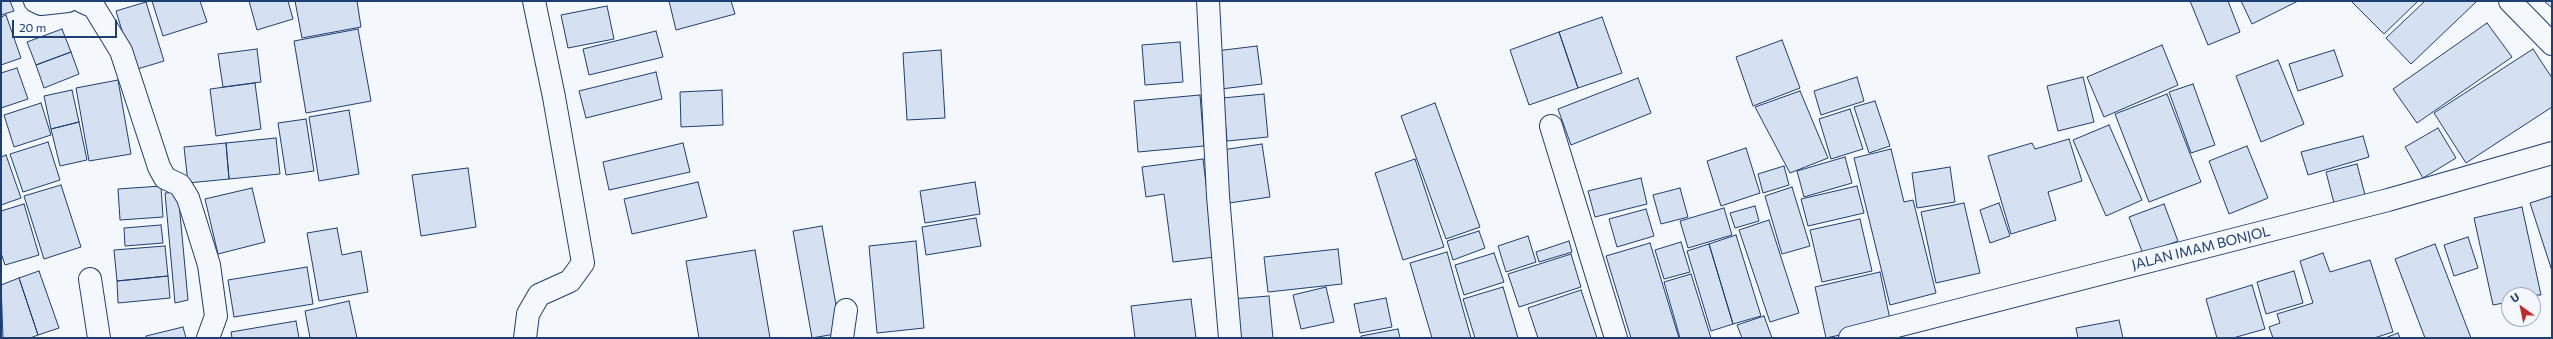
<!DOCTYPE html>
<html>
<head>
<meta charset="utf-8">
<style>
	body { margin:0 }
	#map { position:relative; width:2553px; height:339px; overflow:hidden; background:#f4f7fb; font-family:Commissioner,sans-serif }
	canvas { display:block }
	.frame { position:absolute; inset:0; border:2px solid #1d3f73; pointer-events:none }
	.north { position:absolute; left:2501px; top:287px; width:40px; height:40px; box-sizing:border-box; background:#f4f7fb; border:1px solid #9eadc5; border-radius:50%; rotate:327deg; font-size:11px; font-weight:700; line-height:16px; text-align:center; color:#1d3f73 }
	.north::after { content:''; display:block; margin:auto; width:14px; height:18px; background:#c62828; clip-path:polygon(50% 0,100% 100%,50% 72%,0 100%) }
	.scale { position:absolute; left:12px; top:20px; width:105px; height:18px; box-sizing:border-box; border:2px solid #1d3f73; border-top:0; padding-left:5px; font-size:12px; line-height:14px; white-space:nowrap; color:#1d3f73; -webkit-text-stroke:3px #f4f7fb; paint-order:stroke }
</style>
</head>
<body>
<div id="map">
<canvas width="2553" height="339"></canvas>
<div class="frame"></div>
<div class="north">U</div>
<div class="scale">20 m</div>
</div>
<script>
const c = document.querySelector('canvas').getContext('2d');
c.lineJoin = 'round';
function paint(path, color) { c.fillStyle = color; c.fill(path, 'evenodd'); }
const shape = rows => new Path2D(rows.map(r => 'M' + r).join(''));
function stroke(path, color, width, dash) { c.strokeStyle = color; c.lineWidth = width; c.lineCap = dash ? 'butt' : 'round'; c.setLineDash(dash || []); c.stroke(path); }
function write(font, color, halo, rows, align = 'center') {
  c.font = font + ' Commissioner,sans-serif'; c.lineWidth = 3; c.setLineDash([]); c.textBaseline = 'middle'; c.strokeStyle = halo; c.fillStyle = color; for (const [text, x, y, turn = 0] of rows) {
    c.save(); c.translate(x, y); c.rotate((+turn || 0) * Math.PI / 180); c.textAlign = isNaN(turn) ? turn : align; if (halo) c.strokeText(text, 0, 0); c.fillText(text, 0, 0); c.restore();
  }
}
const building = shape([
	[1,1,10,1,14,11,1,15,1,1],
	[152,1,200,1,207,22,163,36,152,1],
	[249,1,288,1,293,19,257,30,249,1],
	[295,1,357,1,361,27,302,38,295,1],
	[669,1,731,1,735,14,676,30,669,1],
	[2190,1,2228,1,2240,32,2208,45,2190,1],
	[2241,1,2298,1,2252,24,2241,1],
	[2351,1,2418,1,2384,34,2351,1],
	[2425,1,2477,1,2411,64,2386,38,2425,1],
	[2544,1,2552,1,2552,8,2544,1],
	[146,2,164,61,134,70,116,11,146,2],
	[607,6,614,39,568,48,561,15,607,6],
	[6,15,21,58,1,65,1,17,6,15],
	[1602,17,1622,73,1578,88,1559,32,1602,17],
	[2487,23,2512,57,2417,123,2393,89,2487,23],
	[62,29,71,52,36,65,27,42,62,29],
	[358,29,371,101,306,113,294,41,358,29],
	[656,31,663,57,589,75,583,49,656,31],
	[1559,32,1578,88,1529,105,1510,50,1559,32],
	[1782,40,1800,88,1753,106,1736,57,1782,40],
	[1180,42,1183,82,1145,85,1142,45,1180,42],
	[2162,45,2178,85,2104,117,2087,77,2162,45],
	[1257,46,1262,84,1221,89,1216,51,1257,46],
	[257,49,261,82,223,87,218,54,257,49],
	[2533,49,2552,78,2552,107,2466,163,2434,113,2533,49],
	[941,50,945,118,907,120,903,53,941,50],
	[2334,50,2343,76,2298,91,2289,64,2334,50],
	[71,52,79,74,44,88,36,65,71,52],
	[2278,60,2304,124,2261,142,2236,76,2278,60],
	[17,68,28,99,1,108,1,73,17,68],
	[656,72,662,99,586,118,579,91,656,72],
	[1857,77,1864,101,1821,115,1814,91,1857,77],
	[2083,77,2094,122,2058,131,2047,86,2083,77],
	[1638,78,1651,113,1571,145,1558,109,1638,78],
	[118,80,131,154,89,161,76,88,118,80],
	[255,83,261,129,216,136,210,89,255,83],
	[2193,84,2215,145,2191,153,2169,92,2193,84],
	[72,90,79,122,51,129,44,96,72,90],
	[722,90,723,125,681,127,680,92,722,90],
	[1800,91,1828,158,1790,173,1755,107,1800,91],
	[1264,94,1268,137,1227,141,1223,98,1264,94],
	[2167,94,2201,182,2149,202,2115,114,2167,94],
	[1200,95,1204,146,1138,152,1134,101,1200,95],
	[1875,101,1890,146,1869,153,1854,107,1875,101],
	[41,103,51,135,14,147,4,115,41,103],
	[1435,103,1480,227,1446,239,1401,116,1435,103],
	[1850,109,1863,149,1831,159,1819,119,1850,109],
	[349,110,359,174,319,181,309,117,349,110],
	[306,119,314,171,286,175,278,123,306,119],
	[79,122,87,160,60,166,51,129,79,122],
	[2109,125,2142,200,2106,216,2073,140,2109,125],
	[2438,128,2456,158,2423,178,2405,147,2438,128],
	[2363,136,2369,157,2308,175,2301,152,2363,136],
	[276,138,280,174,229,179,226,143,276,138],
	[2069,139,2082,181,2048,192,2056,220,2011,234,1988,156,2032,143,2035,149,2069,139],
	[48,142,60,180,23,192,10,154,48,142],
	[226,143,229,179,188,183,184,147,226,143],
	[683,143,690,172,609,190,603,162,683,143],
	[1262,144,1270,197,1229,203,1222,150,1262,144],
	[2247,146,2268,198,2229,214,2209,161,2247,146],
	[1746,148,1760,193,1721,206,1707,161,1746,148],
	[1891,149,1904,202,1913,200,1936,293,1890,305,1854,158,1891,149],
	[6,155,21,198,1,205,1,157,6,155],
	[1845,157,1852,183,1804,197,1797,171,1845,157],
	[1203,159,1215,257,1173,262,1164,194,1146,197,1142,167,1203,159],
	[1415,159,1444,247,1403,260,1375,173,1415,159],
	[2357,164,2365,195,2334,203,2326,172,2357,164],
	[1784,166,1789,185,1763,193,1758,174,1784,166],
	[1950,167,1955,202,1917,208,1912,173,1950,167],
	[468,168,476,227,421,236,412,175,468,168],
	[1641,178,1647,204,1595,217,1588,191,1641,178],
	[698,182,707,217,632,234,624,199,698,182],
	[975,182,980,214,925,223,920,191,975,182],
	[61,185,81,247,44,259,24,196,61,185],
	[161,186,163,217,120,220,118,189,161,186],
	[1857,186,1864,213,1808,226,1801,199,1857,186],
	[1792,187,1810,246,1782,254,1765,196,1792,187],
	[252,188,265,242,218,254,205,199,252,188],
	[1680,188,1688,217,1661,224,1653,195,1680,188],
	[178,192,188,300,175,303,165,193,178,192],
	[2552,196,2552,271,2530,203,2552,196],
	[1964,203,1980,273,1936,283,1921,212,1964,203],
	[1999,203,2010,236,1990,243,1980,210,1999,203],
	[24,204,39,255,5,265,1,253,1,211,24,204],
	[2164,204,2178,241,2143,254,2129,217,2164,204],
	[1755,206,1759,221,1735,228,1730,213,1755,206],
	[2522,207,2541,295,2509,295,2509,302,2493,305,2474,218,2522,207],
	[1724,208,1732,235,1688,248,1680,221,1724,208],
	[1646,209,1654,236,1617,247,1609,219,1646,209],
	[976,218,981,246,926,255,922,227,976,218],
	[1860,219,1872,271,1822,282,1810,230,1860,219],
	[1769,220,1799,313,1770,322,1739,230,1769,220],
	[161,225,163,243,125,246,124,228,161,225],
	[822,226,841,333,812,338,793,231,822,226],
	[337,228,342,255,361,251,368,292,319,301,307,233,337,228],
	[1479,231,1485,248,1453,260,1447,241,1479,231],
	[1736,235,1761,316,1733,324,1709,244,1736,235],
	[1528,236,1536,262,1506,272,1498,246,1528,236],
	[2468,237,2478,268,2454,276,2444,245,2468,237],
	[916,241,924,328,877,333,869,246,916,241],
	[1569,241,1572,252,1539,262,1536,252,1569,241],
	[1681,242,1690,272,1664,279,1655,250,1681,242],
	[1650,243,1679,338,1631,338,1606,256,1650,243],
	[1709,244,1733,324,1711,331,1687,251,1709,244],
	[2435,244,2471,338,2425,338,2395,259,2435,244],
	[165,246,168,276,117,281,114,250,165,246],
	[1338,249,1342,284,1268,292,1264,257,1338,249],
	[755,250,770,338,699,338,686,261,755,250],
	[1447,252,1471,338,1432,338,1410,263,1447,252],
	[1494,253,1504,282,1464,295,1455,265,1494,253],
	[2323,253,2330,272,2370,260,2393,332,2374,338,2273,338,2269,327,2280,323,2277,314,2313,303,2300,261,2323,253],
	[1571,254,1581,287,1519,307,1508,274,1571,254],
	[307,267,313,304,234,317,228,280,307,267],
	[39,271,59,328,38,335,19,278,39,271],
	[2294,271,2303,303,2266,314,2257,282,2294,271],
	[1880,272,1891,324,1826,338,1815,287,1880,272],
	[1691,274,1711,338,1680,338,1664,282,1691,274],
	[168,276,170,298,118,303,117,281,168,276],
	[19,278,38,335,30,338,3,338,1,285,19,278],
	[2252,285,2265,329,2233,338,2217,338,2206,299,2252,285],
	[1326,287,1334,322,1301,329,1293,295,1326,287],
	[1503,287,1518,338,1475,338,1463,299,1503,287],
	[1581,290,1597,338,1538,338,1528,308,1581,290],
	[1269,296,1273,338,1235,338,1232,299,1269,296],
	[1386,298,1392,327,1360,333,1354,304,1386,298],
	[1191,299,1196,338,1135,338,1131,306,1191,299],
	[349,301,357,338,310,338,305,311,349,301],
	[1764,316,1772,338,1742,338,1737,325,1764,316],
	[2119,320,2123,338,2078,338,2076,328,2119,320],
	[296,321,299,338,232,338,231,332,296,321],
	[183,327,186,338,146,338,146,336,183,327],
	[1398,329,1400,338,1361,338,1361,336,1398,329],
	[2398,333,2400,338,2385,338,2398,333]
]);
const street = shape([
	[35,1,41,4,68,1],
	[81,1,94,7,121,51,159,167,165,178,180,185,188,198,209,265,216,316,208,338],
	[1208,1,1218,196,1230,338],
	[1551,126,1616,338],
	[90,279,99,338],
	[525,338,528,314,539,295,570,281,583,263,554,97,534,1],
	[842,338,846,310]
]);
const secondary = shape([
	[2510,1,2552,44],
	[1850,338,2388,200,2552,153]
]);
const streetNames = [
	["JALAN IMAM BONJOL",2201,248,-14]
];
paint(building, '#d5e0f0');
stroke(building, '#1d3f73', 1);
stroke(street, '#1d3f73', 24);
stroke(secondary, '#1d3f73', 24);
stroke(street, '#f4f7fb', 22);
stroke(secondary, '#f4f7fb', 22);
write('14px', '#1d3f73', '#f4f7fb', streetNames);
</script>
</body>
</html>
